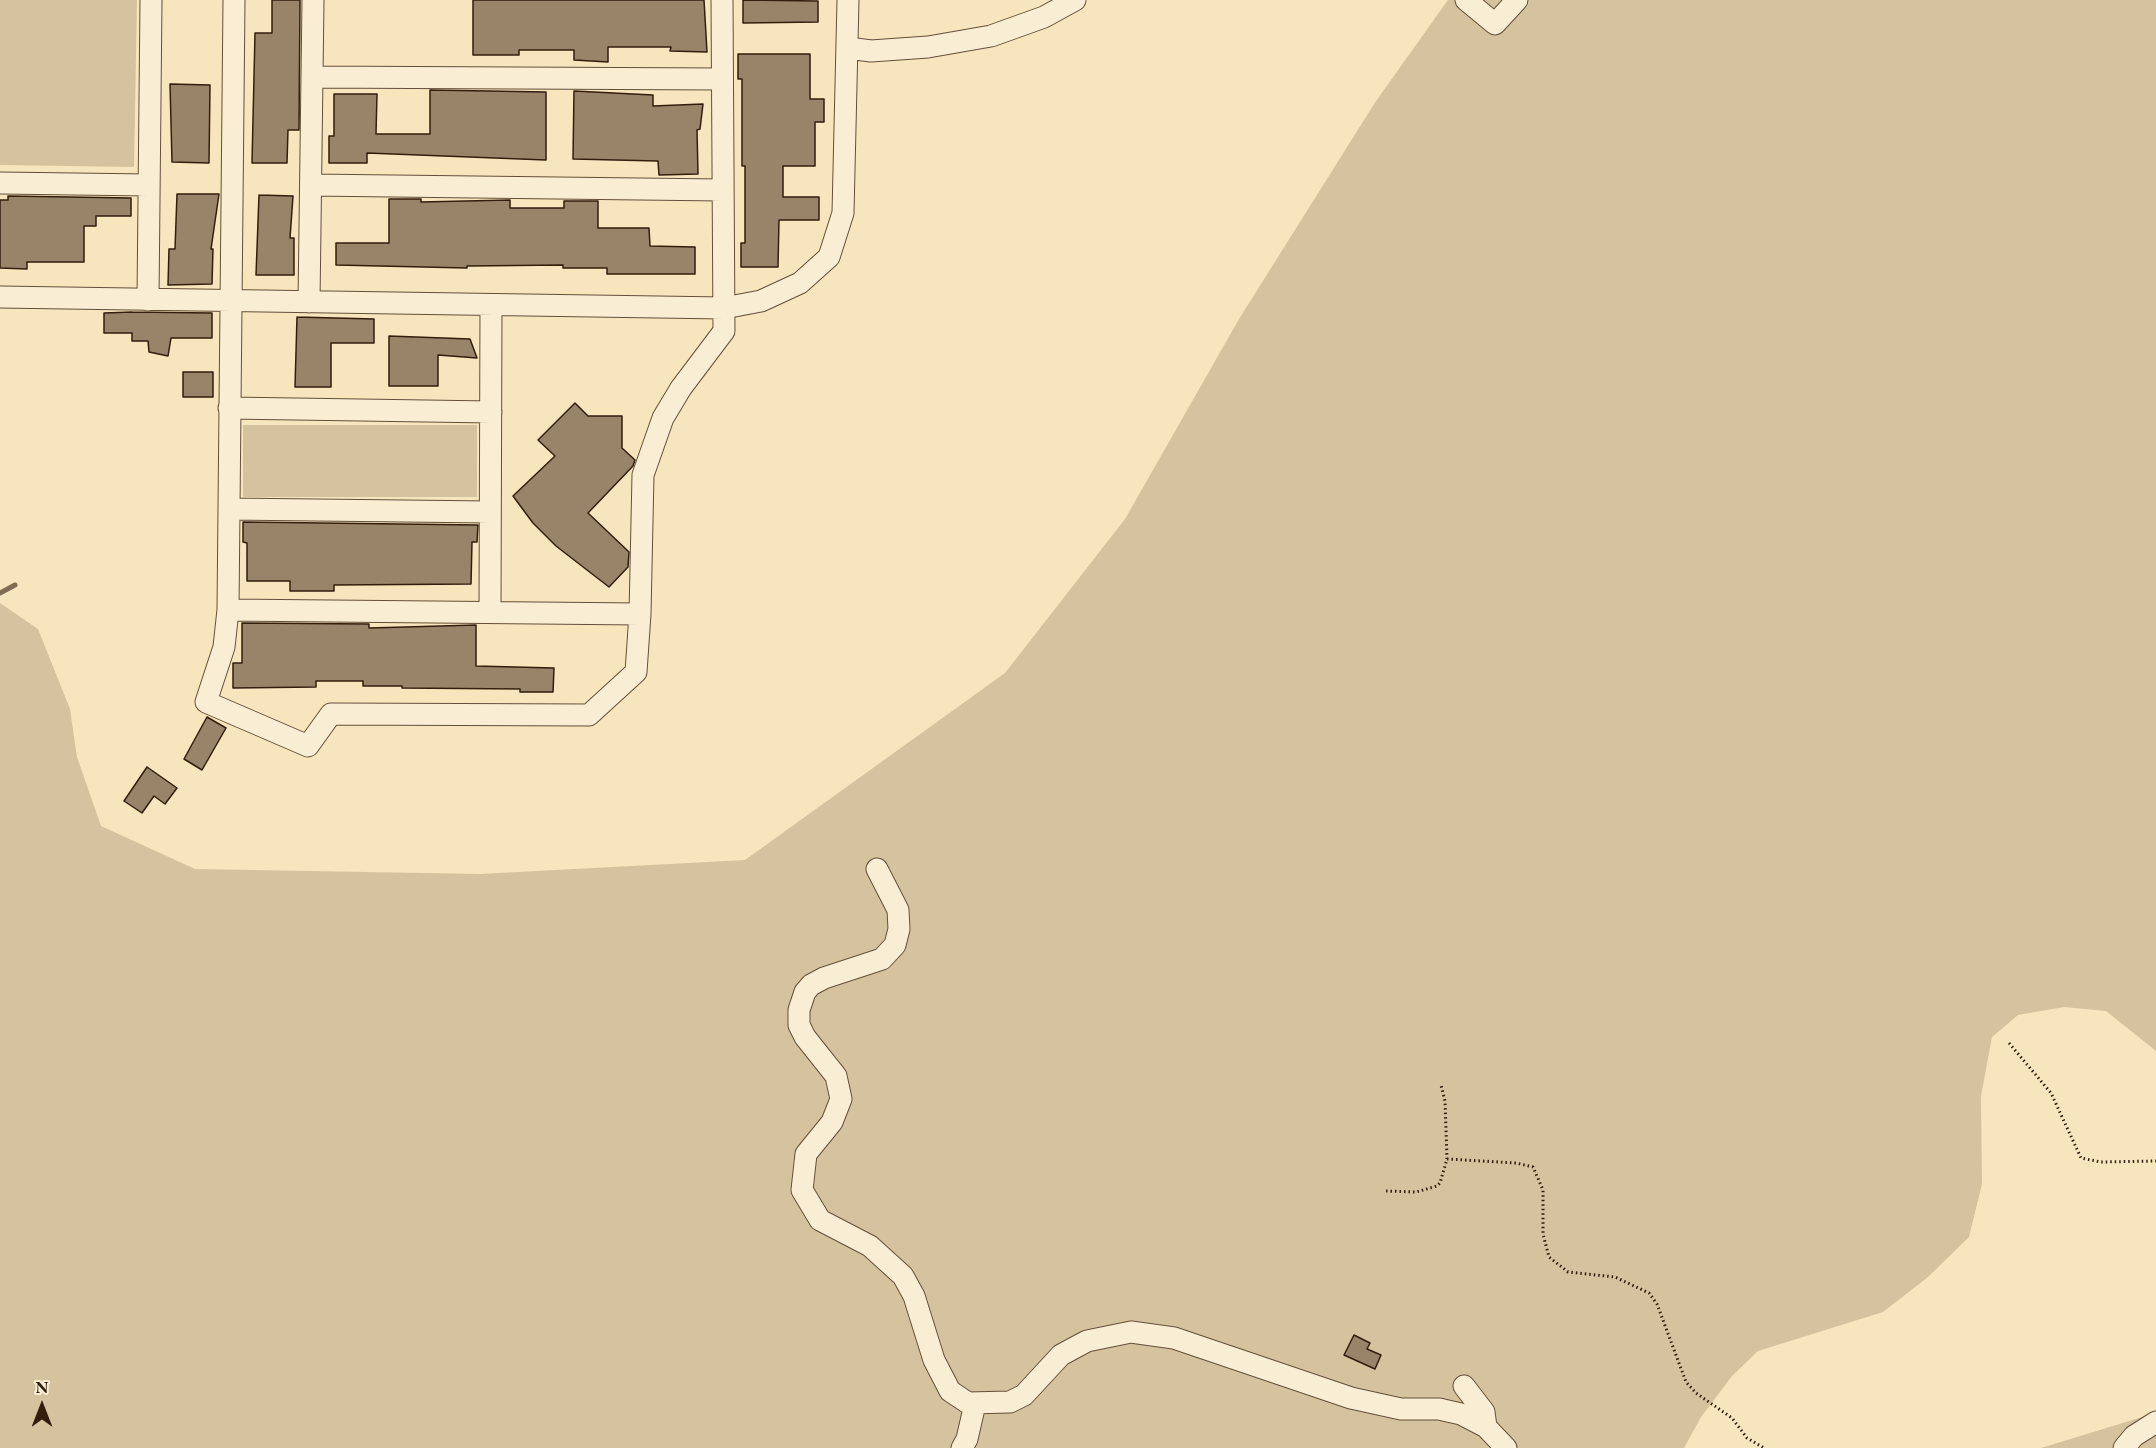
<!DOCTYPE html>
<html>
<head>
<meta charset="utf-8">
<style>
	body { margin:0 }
	#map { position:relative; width:2156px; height:1448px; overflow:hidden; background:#f6e5bd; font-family:"EB Garamond",serif }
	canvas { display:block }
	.north { position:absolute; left:12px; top:1376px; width:60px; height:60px; -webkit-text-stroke:4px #f9eed4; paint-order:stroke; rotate:0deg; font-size:16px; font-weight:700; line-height:24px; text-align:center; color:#331d0d }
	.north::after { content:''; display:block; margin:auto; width:21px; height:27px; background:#331d0d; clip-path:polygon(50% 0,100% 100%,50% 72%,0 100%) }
</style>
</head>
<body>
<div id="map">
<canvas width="2156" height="1448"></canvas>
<div class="north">N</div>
</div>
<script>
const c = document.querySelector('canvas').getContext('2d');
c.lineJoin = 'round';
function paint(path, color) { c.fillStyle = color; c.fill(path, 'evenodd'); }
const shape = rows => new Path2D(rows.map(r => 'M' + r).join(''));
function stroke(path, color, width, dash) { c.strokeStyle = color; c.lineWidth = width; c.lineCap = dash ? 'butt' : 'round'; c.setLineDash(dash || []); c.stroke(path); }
const green = shape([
	[0,0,137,0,134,167,0,165],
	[1448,0,2156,0,2156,1051,2106,1011,2064,1007,2018,1015,1992,1037,1981,1096,1982,1184,1969,1237,1928,1277,1883,1312,1758,1351,1732,1376,1701,1417,1684,1448,0,1448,0,603,38,629,70,709,77,757,101,826,195,869,480,874,745,860,1005,673,1125,519,1239,319,1376,101],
	[243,425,477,425,477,497,243,497],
	[2152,1414,2156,1414,2156,1448,2041,1448]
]);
const stream = shape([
	[0,593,15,585]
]);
const building = shape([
	[272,0,300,0,299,130,288,130,287,163,252,163,255,33,272,33,272,0],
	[473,0,704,0,707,52,670,51,671,47,608,47,608,62,574,60,574,50,519,50,519,55,473,55,473,0],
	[743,0,818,1,818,22,743,23,743,0],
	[738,54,810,54,810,99,824,99,824,122,815,122,815,166,783,166,783,197,819,197,819,220,779,220,778,267,741,267,741,243,745,243,745,166,742,166,742,79,738,79,738,54],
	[170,84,210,85,209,163,172,162,170,84],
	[430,90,546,92,546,160,367,153,367,163,329,163,329,136,334,136,334,94,377,94,376,134,430,134,430,90],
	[574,91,653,95,653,106,703,104,700,129,697,130,698,174,659,175,658,161,573,159,574,91],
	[177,194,219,194,211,249,213,249,212,284,168,285,169,249,175,249,177,194],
	[259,195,293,196,290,238,294,238,294,275,256,275,259,195],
	[8,196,131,198,131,216,96,216,96,226,84,226,84,262,27,262,27,269,0,268,0,200,8,200,8,196],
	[389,199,421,199,421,202,510,200,510,208,564,208,564,201,598,201,598,228,649,228,650,246,695,247,695,274,607,274,607,268,563,268,563,265,467,266,467,268,336,265,336,243,389,243,389,199],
	[132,312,212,313,212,338,171,338,168,356,149,352,148,341,132,341,132,333,104,333,104,313,132,312],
	[297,317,374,319,374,343,331,343,331,387,295,387,297,317],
	[389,336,470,339,477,358,438,355,438,386,389,386,389,336],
	[183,372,213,372,213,397,183,397,183,372],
	[575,403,588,416,622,416,622,448,635,460,633,466,588,513,629,552,628,567,609,587,556,546,533,523,513,496,555,456,538,440,575,403],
	[243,522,478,525,477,542,472,542,471,584,334,585,334,591,290,591,290,581,247,581,247,543,243,542,243,522],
	[242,623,369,624,369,628,476,625,476,666,554,668,553,692,520,692,520,689,402,688,402,686,363,686,363,681,316,681,316,687,233,688,233,663,242,663,242,623],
	[207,717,226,728,202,770,184,759,207,717],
	[147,767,177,788,165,804,154,796,142,813,124,801,147,767],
	[1354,1335,1370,1343,1367,1349,1381,1355,1375,1369,1344,1355,1354,1335]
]);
const path = shape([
	[2009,1043,2051,1093,2081,1158,2101,1162,2156,1161],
	[1447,1159,1516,1163,1533,1167,1543,1190,1543,1234,1549,1257,1568,1272,1615,1277,1649,1293,1657,1304,1686,1382,1696,1393,1732,1418,1747,1438,1764,1448],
	[1386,1191,1416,1192,1437,1186,1440,1183,1447,1159,1445,1101,1441,1085]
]);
const street = shape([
	[234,0,228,610,224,647,206,702,308,746,331,714,589,715,636,672,640,614,643,475,663,418,681,388,724,331,722,0],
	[1466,0,1495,24,1517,0],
	[848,48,871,51,928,47,991,36,1044,17,1075,0],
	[312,77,721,79],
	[0,183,149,185],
	[311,185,722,190],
	[0,297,724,308,761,301,800,283,829,257,843,213,848,0],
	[148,300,151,0],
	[309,302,313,0],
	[229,408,491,412],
	[229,509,490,512],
	[228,610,640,614],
	[490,611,491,305],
	[877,869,898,910,899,929,895,945,882,959,824,978,811,985,805,992,799,1010,799,1025,805,1037,836,1076,841,1099,832,1122,806,1154,802,1190,820,1220,870,1246,903,1276,914,1296,934,1360,950,1391,968,1403,1010,1402,1024,1395,1061,1355,1087,1341,1131,1332,1174,1338,1351,1398,1401,1409,1439,1409,1461,1414,1486,1427,1506,1448],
	[1464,1386,1484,1412,1486,1427],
	[962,1448,967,1439,975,1404],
	[2124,1448,2134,1436,2156,1422]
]);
paint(green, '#d5c39f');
stroke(stream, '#806c53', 5);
paint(building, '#988569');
stroke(building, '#331d0d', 1.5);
stroke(street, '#644f39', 23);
stroke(path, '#331d0d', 3, [1.5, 3]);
stroke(street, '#f9eed4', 21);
</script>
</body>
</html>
